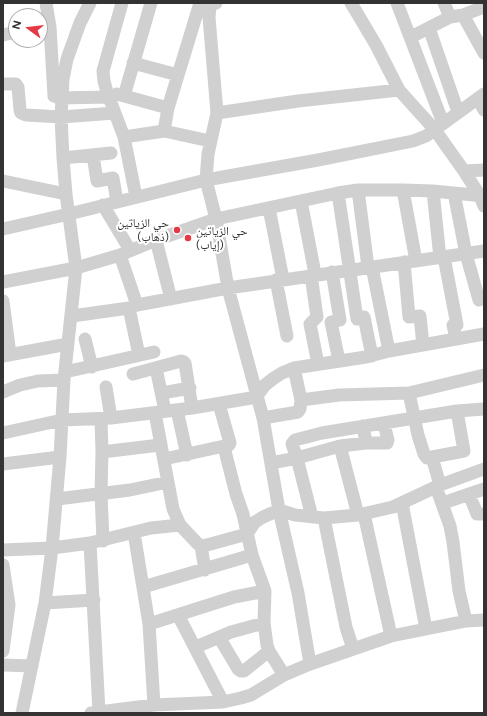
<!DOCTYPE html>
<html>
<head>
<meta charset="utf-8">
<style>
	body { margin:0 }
	#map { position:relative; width:487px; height:716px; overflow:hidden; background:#fff; font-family:Figtree,sans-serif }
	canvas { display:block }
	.frame { position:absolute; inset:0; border:4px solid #333; pointer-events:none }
	.north { position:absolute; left:8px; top:8px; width:40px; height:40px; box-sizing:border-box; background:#fff; border:1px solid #adadad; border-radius:50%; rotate:285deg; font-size:11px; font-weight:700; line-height:16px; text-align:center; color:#333 }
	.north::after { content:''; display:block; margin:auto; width:14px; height:18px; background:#e63946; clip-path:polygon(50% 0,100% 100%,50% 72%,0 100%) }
</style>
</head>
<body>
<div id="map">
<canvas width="487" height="716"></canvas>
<div class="frame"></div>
<div class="north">N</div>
</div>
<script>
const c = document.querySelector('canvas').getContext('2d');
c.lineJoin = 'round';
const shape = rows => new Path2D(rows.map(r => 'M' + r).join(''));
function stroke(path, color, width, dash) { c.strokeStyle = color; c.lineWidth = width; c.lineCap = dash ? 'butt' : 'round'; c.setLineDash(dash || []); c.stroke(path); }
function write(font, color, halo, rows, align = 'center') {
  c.font = font + ' Figtree,"Noto Naskh Arabic",sans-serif'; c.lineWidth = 4; c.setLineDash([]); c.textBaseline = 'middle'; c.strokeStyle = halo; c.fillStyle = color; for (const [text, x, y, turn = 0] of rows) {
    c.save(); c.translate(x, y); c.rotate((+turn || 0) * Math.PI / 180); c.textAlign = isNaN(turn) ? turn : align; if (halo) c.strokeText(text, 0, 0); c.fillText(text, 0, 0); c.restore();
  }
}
const minor = shape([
	[46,3,50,27,54,96,59,98,109,97],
	[122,3,103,71,104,81,107,92,124,137,136,197],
	[351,3,376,45,399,90,435,130,464,171,480,196,484,206],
	[397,3,443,123],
	[444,3,450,17],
	[463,15,484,53],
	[429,28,458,112],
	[3,35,16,32],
	[411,37,450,17,463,15,484,7],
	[133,63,178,75],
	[3,84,16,84,18,87,20,110,21,113,26,115,61,117,115,113],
	[117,94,168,108],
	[124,96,151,3],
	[478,98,484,110],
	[217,113,298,101,399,90],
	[164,131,168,108,200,3],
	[124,137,164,131,210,141],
	[93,155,97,181,113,178,117,202],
	[63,158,111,153],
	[464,171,484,170],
	[3,181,66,194],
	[358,190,368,267],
	[403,190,416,261],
	[433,191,440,258],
	[338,193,357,319,364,317,372,356],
	[454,193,466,254,479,300],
	[301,201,315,274],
	[103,205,130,250],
	[269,208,283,279],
	[3,229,69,214,206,180,318,160,413,141,426,136,484,94],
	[156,240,171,299],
	[120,255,137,305],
	[444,257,457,325,453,325,456,339],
	[404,262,409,317,420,316,423,345],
	[372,267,389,351],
	[332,272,340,320,331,322,339,361],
	[311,275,317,317,310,324,318,364],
	[276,280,287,336],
	[3,282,76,268,120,255,156,240,216,219,338,193,358,190,403,190,433,191,484,196],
	[3,301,10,354],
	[129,308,139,355],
	[72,316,129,308,137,305,228,288,484,251],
	[85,339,92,367],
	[3,356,68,344],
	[156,368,165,411],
	[65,372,154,352],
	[133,374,181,361,184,362,185,363,192,408],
	[106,387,111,418],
	[3,392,20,385,38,381,64,380],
	[162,393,190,388],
	[409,393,418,435,424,454,427,458,464,451,457,411],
	[301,400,339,395,409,393,484,375],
	[177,410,187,455],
	[155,413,173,509,180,525],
	[263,418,298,412,300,409,301,400,294,368],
	[101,419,102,452,101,493,103,541],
	[3,433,62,420,111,418,192,408,251,398,257,396,265,385,274,378,282,373,294,368,366,357,389,351,484,334],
	[366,443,387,443,388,440,384,424],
	[340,446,358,515],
	[224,447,236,494,243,514,252,555,265,591,264,623,267,645,269,651,284,675],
	[102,452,160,445],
	[432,457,440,485],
	[164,459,229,445,230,443,219,404],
	[271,463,297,458,340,446,366,443,363,426],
	[3,464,60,457],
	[436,487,450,526,453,542,459,591,466,621],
	[469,494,477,514,484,514],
	[57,499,130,490,168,482],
	[402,503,426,629],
	[443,503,484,489],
	[364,514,391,636],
	[312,517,297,458,292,444,295,440,322,433,457,411,484,409],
	[324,518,346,627,353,649],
	[134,533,149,624,154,705],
	[90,543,99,712],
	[201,546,205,570],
	[3,550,52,548,90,543,151,528,180,525,197,543,201,546,207,545,247,534,255,522,263,517,279,510,295,515,324,518,358,515,393,507,440,485,484,469],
	[3,565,9,605,3,651],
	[143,587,252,555],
	[45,603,94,600],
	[178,615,223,702],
	[149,624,234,597,265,591],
	[219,637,238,669,241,671,244,671,269,651],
	[196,647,231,632,264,623],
	[310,664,391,636,466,621,484,620],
	[3,665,32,666],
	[22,713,45,603,52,548,60,457,64,380,76,268,66,194,63,158,61,117,63,79,67,59,80,23,90,3],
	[91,713,154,705,223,702,241,698,251,695,284,675,310,664,298,593,279,510,263,418,228,288,216,219,206,180,208,154,217,113,209,17,210,7,211,5,216,3]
]);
const markers = [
	[177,230,4,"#e63946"],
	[188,238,4,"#e63946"]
];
const poiNames = [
	["حي الزياتين",169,223],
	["(ذهاب)",169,237],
	["حي الزياتين",196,231,"left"],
	["(إياب)",196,245,"left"]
];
stroke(minor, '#d0d0d0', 13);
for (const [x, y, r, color] of markers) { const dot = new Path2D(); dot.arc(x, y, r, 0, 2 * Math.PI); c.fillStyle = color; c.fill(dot); stroke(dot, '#fff', 1.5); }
write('12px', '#333', '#fff', poiNames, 'right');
</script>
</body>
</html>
